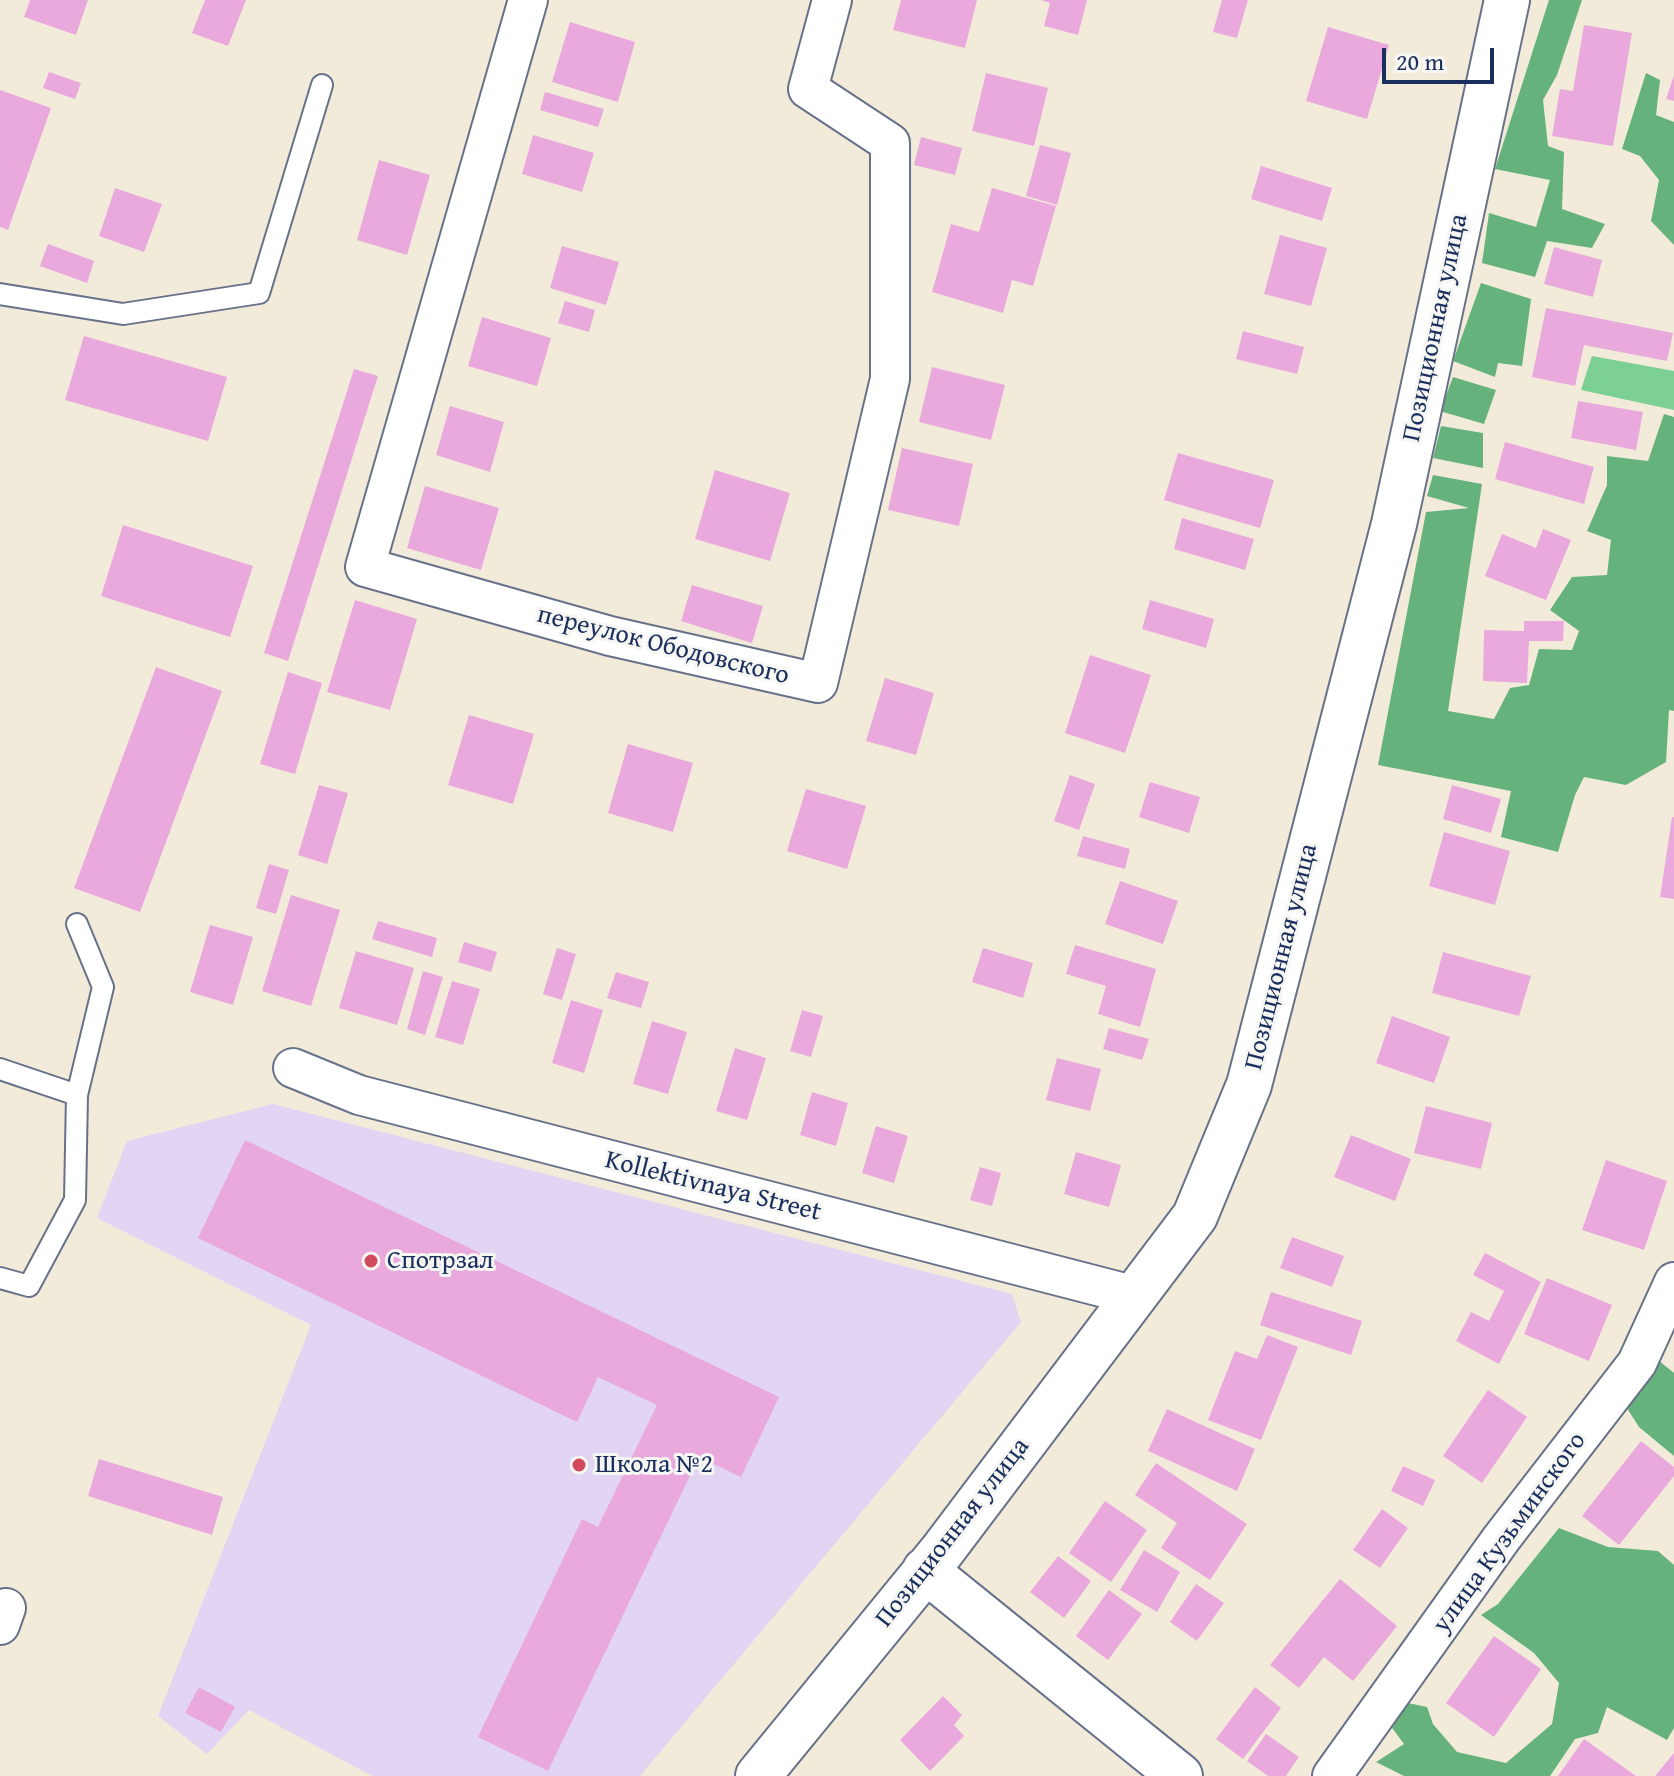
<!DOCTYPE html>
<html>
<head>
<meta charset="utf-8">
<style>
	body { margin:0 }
	#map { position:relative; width:1674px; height:1776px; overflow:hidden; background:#f3ebda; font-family:"Gentium Book Plus",serif }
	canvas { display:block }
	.scale { position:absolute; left:1382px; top:48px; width:112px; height:36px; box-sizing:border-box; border:4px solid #1b2f5e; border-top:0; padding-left:10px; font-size:24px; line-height:28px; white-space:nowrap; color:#1b2f5e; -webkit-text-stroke:6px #f6f6f2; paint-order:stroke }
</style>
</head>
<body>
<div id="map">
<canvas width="1674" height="1776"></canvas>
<div class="scale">20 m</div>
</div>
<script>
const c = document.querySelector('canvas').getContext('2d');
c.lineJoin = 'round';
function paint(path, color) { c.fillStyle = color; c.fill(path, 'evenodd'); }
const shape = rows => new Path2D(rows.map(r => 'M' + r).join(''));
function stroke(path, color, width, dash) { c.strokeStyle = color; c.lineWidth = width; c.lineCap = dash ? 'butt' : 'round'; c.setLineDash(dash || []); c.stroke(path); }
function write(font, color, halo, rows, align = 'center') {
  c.font = font + ' "Gentium Book Plus",serif'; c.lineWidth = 6; c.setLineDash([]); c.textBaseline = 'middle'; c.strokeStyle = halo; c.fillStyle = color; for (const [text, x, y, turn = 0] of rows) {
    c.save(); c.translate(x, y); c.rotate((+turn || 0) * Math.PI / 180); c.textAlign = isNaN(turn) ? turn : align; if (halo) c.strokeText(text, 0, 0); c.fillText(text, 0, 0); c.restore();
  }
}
const built = shape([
	[273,1104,1012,1294,1021,1322,640,1776,372,1776,249,1710,207,1754,158,1716,311,1325,97,1218,127,1141]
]);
const green = shape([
	[1592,356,1674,371,1674,410,1581,390]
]);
const forest = shape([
	[1549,0,1582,0,1557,75,1543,100,1548,146,1564,152,1562,209,1605,224,1592,248,1547,241,1535,277,1482,263,1489,213,1536,227,1550,180,1495,169],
	[1646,73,1660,80,1656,115,1674,122,1674,245,1651,221,1659,180,1640,156,1622,149],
	[1481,283,1531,299,1522,366,1498,363,1495,377,1453,361],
	[1453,377,1496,390,1484,424,1440,411],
	[1664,414,1674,417,1674,711,1669,710,1666,762,1626,785,1584,777,1575,795,1558,852,1501,837,1511,791,1378,765,1426,512,1469,508,1427,496,1433,475,1482,484,1448,711,1494,719,1510,688,1529,685,1539,649,1572,650,1579,631,1550,610,1572,577,1607,575,1611,540,1587,531,1607,485,1607,456,1648,461],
	[1441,426,1483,433,1483,468,1433,458],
	[1658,1360,1674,1373,1674,1456,1639,1427,1623,1402],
	[1559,1528,1608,1547,1658,1551,1674,1565,1674,1728,1667,1740,1607,1707,1598,1733,1575,1739,1550,1776,1404,1776,1376,1762,1404,1744,1390,1725,1408,1703,1427,1707,1433,1724,1457,1752,1506,1763,1552,1724,1559,1683,1534,1653,1481,1615,1498,1604]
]);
const building = shape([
	[30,0,88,0,76,35,24,17],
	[205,0,246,0,228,46,192,33],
	[901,0,977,0,965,48,893,30],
	[1041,0,1087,0,1078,35,1044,26,1050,3],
	[1222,0,1248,0,1237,38,1213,32],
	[570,22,635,42,618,102,552,82],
	[1584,25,1632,33,1613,146,1552,136,1560,89,1573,91],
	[1328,27,1389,45,1367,119,1306,101],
	[49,72,81,83,75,99,43,88],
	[986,73,1048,88,1034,146,972,131],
	[1674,75,1674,101,1666,99],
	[0,90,51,108,8,230,0,227],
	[545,92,604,109,598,127,540,110],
	[533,135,594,153,582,192,522,174],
	[921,137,962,148,955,175,914,165],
	[1040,145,1071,153,1057,205,1026,196],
	[379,160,430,175,407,255,357,240],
	[1261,166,1332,188,1322,221,1251,199],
	[115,188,162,204,144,252,99,236],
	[992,188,1056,206,1033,286,1012,280,1003,313,932,292,951,224,979,232],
	[1280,235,1327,248,1311,306,1264,294],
	[48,244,94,261,87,283,40,266],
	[562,246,619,262,606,305,550,288],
	[1554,247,1602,260,1593,297,1544,284],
	[565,301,595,310,589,332,558,323],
	[1546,308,1673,333,1667,361,1584,345,1575,386,1532,377],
	[482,317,551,338,537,386,468,366],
	[1243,331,1304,347,1297,374,1236,359],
	[84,336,227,377,208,441,65,400],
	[932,367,1005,385,991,440,919,422],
	[354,369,378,376,288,661,264,653],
	[1578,401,1643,412,1636,450,1571,438],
	[450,406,504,422,490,472,436,455],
	[1505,442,1594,467,1584,504,1495,479],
	[902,448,973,464,959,526,888,510],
	[1178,453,1274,480,1260,528,1164,500],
	[715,470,790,493,770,561,695,539],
	[425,486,499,508,481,570,407,548],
	[1182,518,1254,539,1245,570,1174,549],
	[123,525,253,566,230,637,101,596],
	[1543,529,1571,540,1546,600,1485,576,1502,534,1536,548],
	[692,585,763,606,752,643,681,621],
	[355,600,417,619,390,710,327,692],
	[1150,600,1214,619,1206,648,1142,629],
	[1524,621,1564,621,1563,641,1529,641,1527,683,1483,681,1484,630,1524,631],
	[1090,655,1151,675,1125,753,1065,733],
	[156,667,222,691,140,912,74,888],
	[288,672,322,683,295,774,260,764],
	[885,678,934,693,916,755,866,741],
	[469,715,534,734,513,804,448,785],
	[628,744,693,763,673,832,608,813],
	[1070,775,1095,784,1079,830,1054,821],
	[1150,782,1200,797,1189,833,1139,817],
	[319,785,348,793,327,864,298,855],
	[1452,785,1501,799,1491,833,1443,819],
	[806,789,866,806,847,869,787,851],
	[1672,817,1674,817,1674,899,1660,897],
	[1444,832,1510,851,1495,905,1429,886],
	[1083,836,1130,849,1125,869,1077,856],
	[269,864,289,870,276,914,256,908],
	[1120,881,1178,901,1163,944,1105,924],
	[291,895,340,910,311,1006,262,991],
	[378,921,437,938,432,957,372,939],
	[210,925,253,937,233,1005,190,992],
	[464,942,497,952,491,972,458,962],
	[1075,945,1156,969,1140,1027,1098,1014,1106,986,1066,974],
	[557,948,576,954,562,1000,543,994],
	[983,948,1033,963,1023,998,972,982],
	[356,951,414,968,397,1025,339,1008],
	[1443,952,1531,976,1519,1016,1432,993],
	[423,971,443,977,425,1035,407,1029],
	[616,972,649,982,641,1008,607,998],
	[452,981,480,989,463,1045,435,1037],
	[571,1000,603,1010,584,1073,552,1063],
	[802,1010,823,1016,811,1057,790,1051],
	[1392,1016,1450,1037,1434,1083,1376,1063],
	[652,1021,687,1032,668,1094,633,1084],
	[1109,1028,1149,1039,1142,1060,1103,1049],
	[735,1048,766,1058,747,1120,716,1111],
	[1057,1058,1101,1069,1090,1111,1046,1100],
	[812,1092,848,1103,836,1146,800,1135],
	[1426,1106,1492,1123,1481,1169,1414,1153],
	[876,1126,908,1136,894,1183,862,1173],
	[1351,1135,1411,1159,1395,1201,1334,1177],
	[245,1140,779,1397,741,1477,699,1457,548,1771,478,1737,582,1519,598,1527,657,1405,598,1377,577,1422,198,1238],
	[1076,1152,1121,1165,1109,1207,1064,1194],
	[1606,1160,1667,1181,1644,1250,1582,1230],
	[980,1167,1001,1173,992,1206,970,1200],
	[1292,1237,1344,1256,1332,1287,1280,1268],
	[1485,1253,1541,1282,1499,1364,1456,1341,1471,1312,1489,1321,1504,1291,1473,1275],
	[1547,1278,1612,1305,1589,1361,1524,1334],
	[1271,1292,1362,1321,1351,1355,1260,1325],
	[1267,1335,1298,1347,1261,1440,1208,1420,1235,1351,1257,1359],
	[1488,1390,1527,1417,1482,1483,1443,1456],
	[1167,1409,1255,1449,1237,1491,1148,1451],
	[1641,1441,1674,1467,1674,1476,1619,1545,1582,1516],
	[99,1459,223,1497,212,1535,88,1496],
	[1156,1463,1247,1524,1210,1580,1161,1548,1177,1523,1135,1495],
	[1403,1466,1435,1480,1423,1506,1391,1491],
	[1105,1501,1147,1530,1111,1582,1069,1553],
	[1382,1509,1408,1528,1380,1568,1353,1550],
	[1144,1550,1180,1572,1157,1612,1120,1590],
	[1058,1556,1091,1581,1064,1618,1030,1592],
	[1340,1579,1397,1626,1353,1681,1324,1657,1299,1688,1270,1665],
	[1196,1584,1224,1603,1197,1641,1170,1622],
	[1109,1590,1142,1614,1108,1660,1076,1636],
	[1494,1636,1541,1669,1494,1737,1446,1703],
	[199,1687,235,1707,221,1732,185,1713],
	[1255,1687,1281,1708,1243,1759,1216,1739],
	[943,1696,962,1715,954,1725,964,1736,930,1771,900,1740],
	[1266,1734,1299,1757,1286,1776,1268,1776,1247,1761],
	[1584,1739,1636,1776,1558,1776],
	[1674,1753,1674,1776,1655,1776]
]);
const service = shape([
	[0,294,123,314,259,293,322,85],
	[0,1069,77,1095,103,987,77,924],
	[0,1278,29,1286,75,1200,77,1095]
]);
const minor = shape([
	[528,0,365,567,610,636,818,683,890,379,890,143,808,89,832,0],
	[293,1068,359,1095,1136,1296],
	[0,1625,6,1608],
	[1332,1776,1501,1539,1637,1363,1674,1282]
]);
const tertiary = shape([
	[925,1570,1180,1776],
	[758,1776,942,1551,1195,1216,1249,1085,1394,524,1507,0]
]);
const markers = [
	[371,1261,8,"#d1495b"],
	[579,1465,8,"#d1495b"]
];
const streetNames = [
	["Позиционная улица",1436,328,-78],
	["переулок Ободовского",663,646,14],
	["Позиционная улица",1282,957,-76],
	["Kollektivnaya Street",713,1187,14],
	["Позиционная улица",953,1533,-52],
	["улица Кузьминского",1510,1533,-54]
];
const poiNames = [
	["Спотрзал",387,1261],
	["Школа №2",595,1465]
];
paint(built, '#e2d4f3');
paint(green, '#7cd093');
paint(forest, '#65b27d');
paint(building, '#e9a9dd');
stroke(service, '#677189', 24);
stroke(minor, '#677189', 42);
stroke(tertiary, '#677189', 48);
stroke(service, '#fff', 20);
stroke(minor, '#fff', 38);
stroke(tertiary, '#fff', 44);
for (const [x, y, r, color] of markers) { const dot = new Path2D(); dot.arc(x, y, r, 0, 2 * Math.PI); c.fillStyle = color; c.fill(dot); stroke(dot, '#f6f6f2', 3); }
write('26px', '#1b2f5e', '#f6f6f2', streetNames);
write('26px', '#1b2f5e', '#f6f6f2', poiNames, 'left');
</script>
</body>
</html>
